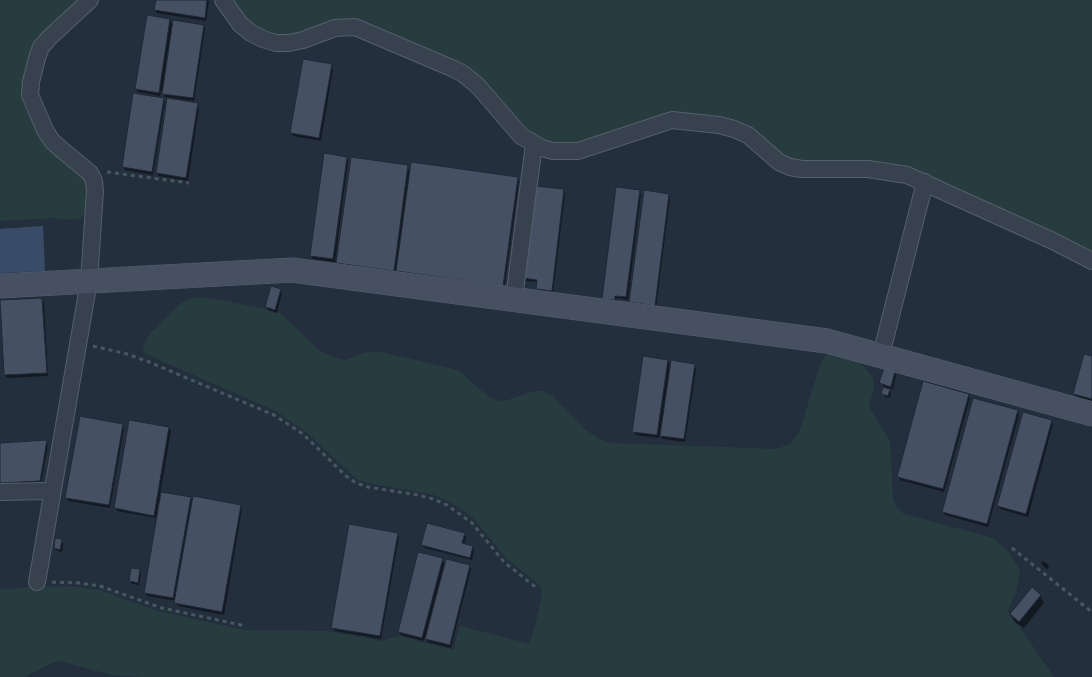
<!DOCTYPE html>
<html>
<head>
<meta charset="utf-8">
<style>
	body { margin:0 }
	canvas { display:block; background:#242f3e }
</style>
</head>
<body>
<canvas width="1092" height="677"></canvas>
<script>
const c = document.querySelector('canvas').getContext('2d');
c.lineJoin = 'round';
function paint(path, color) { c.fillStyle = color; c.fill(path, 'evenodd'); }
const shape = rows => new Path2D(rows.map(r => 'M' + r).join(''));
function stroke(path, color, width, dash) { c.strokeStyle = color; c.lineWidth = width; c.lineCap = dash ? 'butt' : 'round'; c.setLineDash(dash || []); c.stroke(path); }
const green = shape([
	[0,0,82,0,45,34,25,96,89,183,86,212,81,218,73,220,55,218,0,221],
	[230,0,1092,0,1092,255,927,177,791,162,720,120,566,146,533,138,482,82,367,25,277,37,254,28],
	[203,297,262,308,280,313,316,347,323,353,339,359,346,360,364,353,376,351,449,368,459,371,488,396,498,401,508,400,535,391,544,391,553,396,586,430,599,439,612,443,777,449,790,444,799,433,821,362,827,354,837,353,852,357,866,369,873,378,874,387,869,407,890,441,893,498,896,507,904,514,993,538,1007,550,1020,570,1016,592,1008,610,1009,615,1018,625,1054,677,141,677,112,675,60,661,50,664,24,677,0,677,0,590,42,586,78,587,99,590,161,612,245,630,326,631,382,641,398,636,453,650,460,626,530,644,542,597,541,588,537,583,507,559,475,520,463,510,449,501,434,495,369,483,358,480,305,431,276,411,146,354,143,350,144,344,152,331,180,304,191,298]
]);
const water = shape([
	[43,226,45,271,0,273,0,229]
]);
const shadow = shape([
	[157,0,208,0,209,2,206,21,157,13,155,10],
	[170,20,173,27,204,26,205,29,194,101,165,97,161,90,160,96,138,92,136,89],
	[331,66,333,69,321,141,293,136,291,133],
	[134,95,163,99,165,102,153,175,125,170,123,167],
	[197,105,199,108,188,181,159,176,157,173],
	[347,158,348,161,335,262,313,259,311,256],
	[407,167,411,173,517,178,519,181,504,289,399,274,396,268,395,274,339,266,338,263],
	[564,191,565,194,553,294,540,292,538,288,538,282,526,281,524,277],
	[639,191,641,194,628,300,617,298,616,303,605,302,603,298],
	[668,195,670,198,656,308,633,305,631,302],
	[280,290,282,293,277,313,268,310,266,307],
	[42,299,44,303,48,376,7,378,5,375],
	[1092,357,1092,402,1076,397,1074,394],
	[668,361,671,367,694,365,696,369,685,442,663,439,660,433,659,438,636,435,634,431],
	[895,372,896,376,893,389,888,388,891,393,890,398,885,397,883,393,884,387,881,383],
	[968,395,970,398,944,492,900,480,898,476],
	[1017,411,1019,415,988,527,945,515,943,512],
	[1051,421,1053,424,1028,517,1000,509,999,506],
	[122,425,124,428,110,508,68,501,67,497],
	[169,428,171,431,156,518,117,511,116,508],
	[46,442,48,445,41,484,0,486,0,444],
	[190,498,193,503,240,506,242,509,224,615,178,606,176,601,147,596,145,592],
	[397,534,399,537,381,639,335,631,333,627],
	[464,534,466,537,464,545,473,547,474,550,472,560,425,548,423,545],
	[61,540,63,544,62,552,57,551,55,548],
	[442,559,445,565,469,566,471,569,451,648,428,642,425,637,424,641,401,635,399,632],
	[1042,561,1048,564,1049,568,1048,570,1043,566,1041,563],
	[139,571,141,574,139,585,132,584,130,581],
	[1040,595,1044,603,1024,628,1015,622,1011,615]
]);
const building = shape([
	[156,0,207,0,205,18,154,10,156,0],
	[147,15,170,19,159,93,135,89,147,15],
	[173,20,204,25,193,98,162,94,173,20],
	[303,59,332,64,319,138,290,133,303,59],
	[133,93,164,98,152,172,122,167,133,93],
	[167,98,198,103,186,178,156,173,167,98],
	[324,153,347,157,333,259,310,256,324,153],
	[351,157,408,165,394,271,336,263,351,157],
	[411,162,518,177,503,286,396,271,411,162],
	[535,186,564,189,552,291,536,289,537,280,523,278,535,186],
	[616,187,640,190,626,297,615,296,615,300,602,299,616,187],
	[644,190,669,194,655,306,629,302,644,190],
	[271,286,281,289,275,310,265,307,271,286],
	[42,298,47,373,4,375,0,300,42,298],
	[1084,354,1092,356,1092,399,1073,394,1084,354],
	[643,356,668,360,657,435,632,432,643,356],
	[671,360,695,364,684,439,660,436,671,360],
	[884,368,895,371,891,387,879,383,884,368],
	[923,381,969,394,943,489,897,477,923,381],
	[883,387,890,389,888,396,881,394,883,387],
	[973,398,1018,410,987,524,942,512,973,398],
	[1023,412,1052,420,1026,514,997,506,1023,412],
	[80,416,123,424,109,505,65,498,80,416],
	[129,420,169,427,154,516,114,508,129,420],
	[47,440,40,481,0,483,0,443,47,440],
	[161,492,191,497,173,598,144,593,161,492],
	[193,496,241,505,222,612,174,603,193,496],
	[427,523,465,533,462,543,473,546,470,558,421,545,427,523],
	[349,524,398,533,380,636,331,628,349,524],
	[55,538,62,539,60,550,54,548,55,538],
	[418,552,443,558,422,638,398,632,418,552],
	[446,559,470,565,450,645,425,639,446,559],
	[131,568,140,569,138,583,129,581,131,568],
	[1032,587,1041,595,1019,622,1010,614,1032,587]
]);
const path = shape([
	[107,172,189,183],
	[93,346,127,354,149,362,274,415,303,434,346,476,356,483,368,487,418,495,433,499,447,505,472,523,504,562,538,589],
	[1012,548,1092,612],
	[52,582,79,583,100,586,162,608,246,626]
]);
const street = shape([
	[223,0,240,24,251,33,263,39,276,43,289,43,303,40,335,28,355,27,454,69,462,73,478,86,521,136,542,148,553,151,578,151,672,120,719,125,734,129,748,135,779,162,790,167,802,169,868,169,907,175,1053,241,1092,261],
	[514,299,534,144],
	[881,355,925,182],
	[0,492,41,491,52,492],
	[37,582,89,281,95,191,94,181,90,173,62,150,52,141,45,130,30,95,31,82,37,58,41,47,49,38,90,0]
]);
const secondary = shape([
	[0,286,292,270,827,341,1092,414]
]);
paint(green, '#263c3f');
paint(water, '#394c67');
paint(shadow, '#0007');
paint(building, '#455162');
stroke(building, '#1f2835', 1);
stroke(street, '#565f6c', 18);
stroke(secondary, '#565f6c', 25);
stroke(path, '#44595c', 3, [4, 4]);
stroke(street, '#38414e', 16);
stroke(secondary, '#465061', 24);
</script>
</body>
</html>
